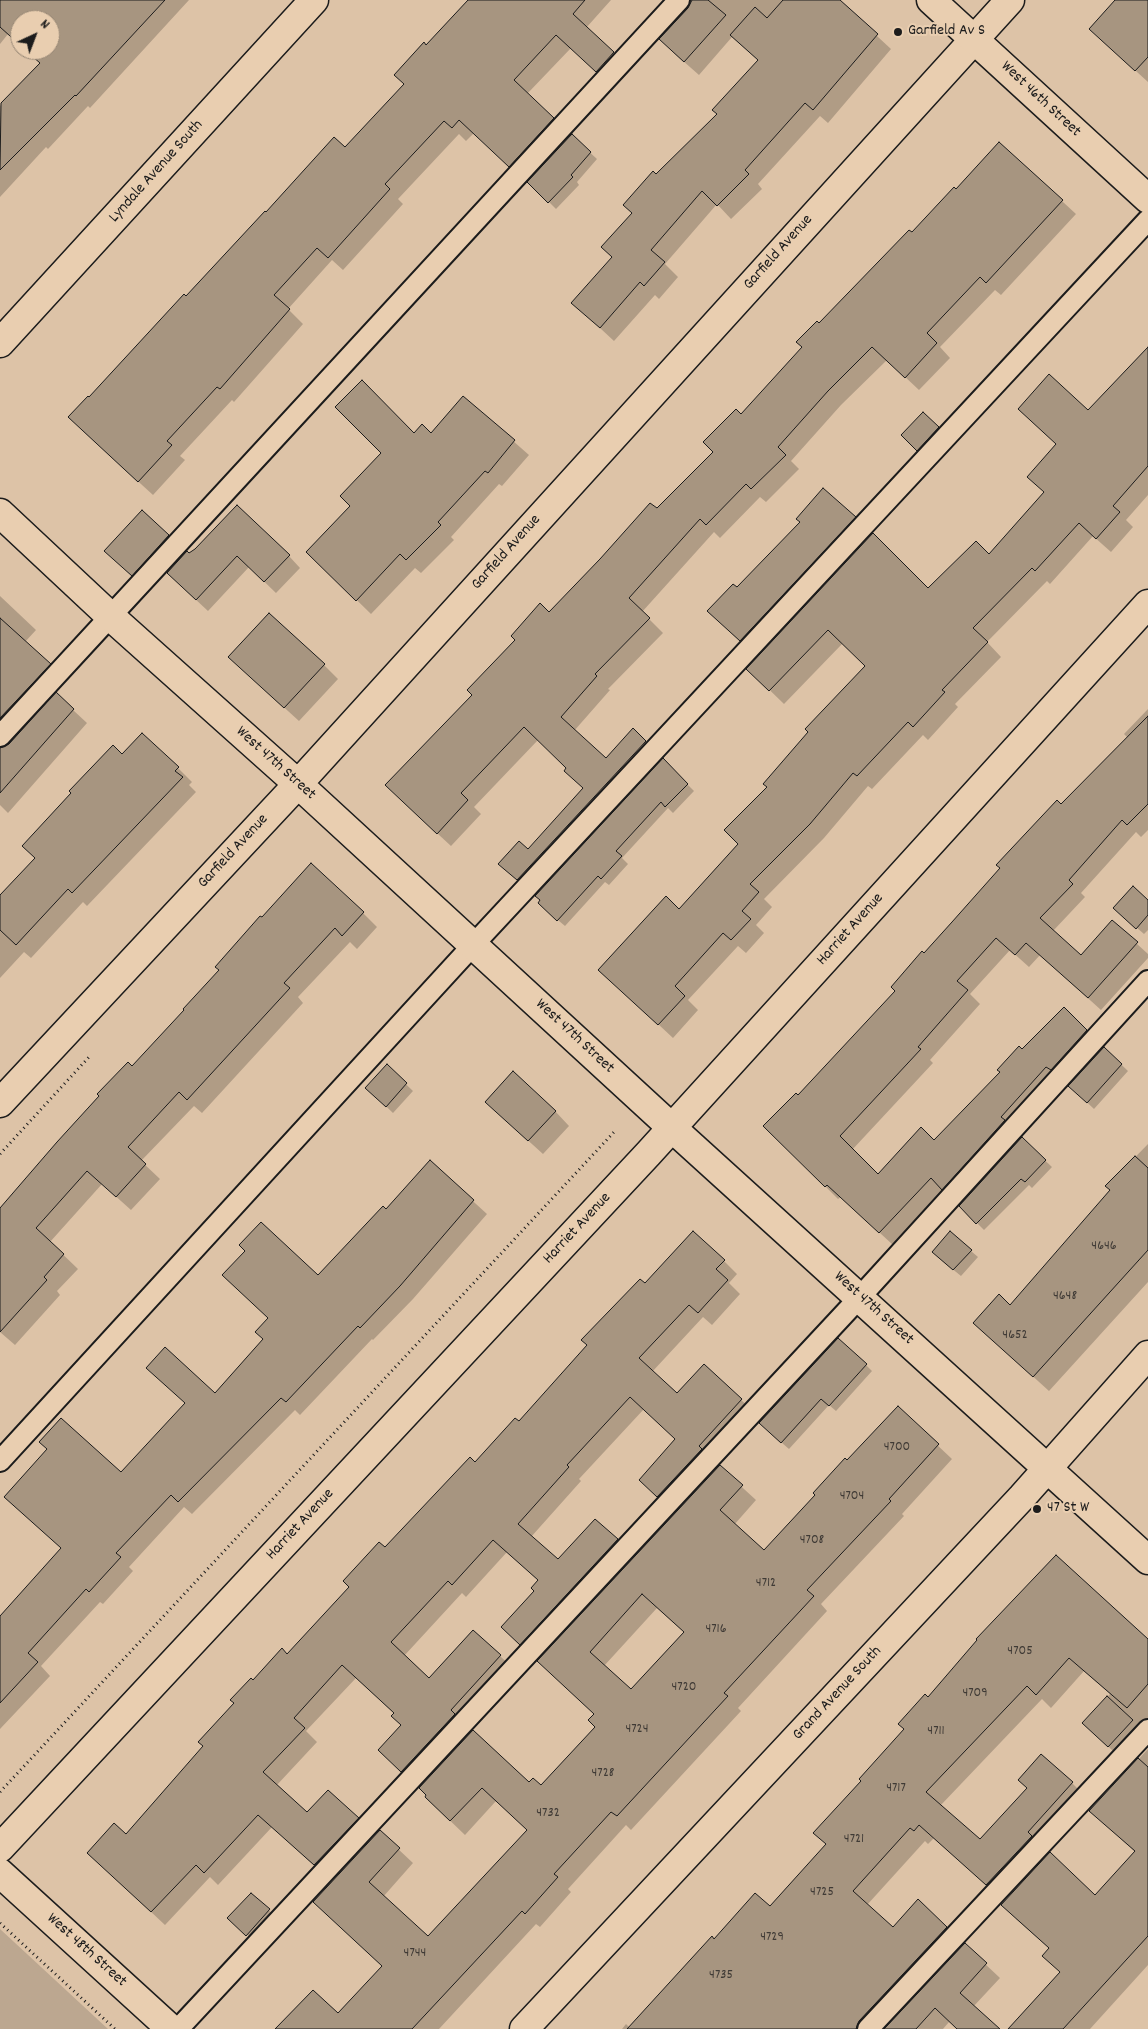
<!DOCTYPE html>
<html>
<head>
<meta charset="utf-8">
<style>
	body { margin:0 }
	#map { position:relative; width:1148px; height:2029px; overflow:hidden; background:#ddc3a7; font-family:Dekko,sans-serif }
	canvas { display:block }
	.north { position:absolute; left:10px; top:10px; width:50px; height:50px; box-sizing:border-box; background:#e9ceb0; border:1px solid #978775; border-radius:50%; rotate:43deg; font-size:14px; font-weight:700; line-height:20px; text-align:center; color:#1c1c1c }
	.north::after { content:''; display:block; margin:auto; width:18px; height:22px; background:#1c1c1c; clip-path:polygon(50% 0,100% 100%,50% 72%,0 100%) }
</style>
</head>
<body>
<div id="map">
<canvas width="1148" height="2029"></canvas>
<div class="north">N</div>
</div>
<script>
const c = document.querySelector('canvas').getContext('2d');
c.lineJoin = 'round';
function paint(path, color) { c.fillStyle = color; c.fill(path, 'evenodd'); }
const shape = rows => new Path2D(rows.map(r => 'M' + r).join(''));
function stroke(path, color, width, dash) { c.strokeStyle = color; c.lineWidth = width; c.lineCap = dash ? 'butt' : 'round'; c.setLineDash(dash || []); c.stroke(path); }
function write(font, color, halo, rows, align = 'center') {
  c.font = font + ' Dekko,sans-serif'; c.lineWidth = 4; c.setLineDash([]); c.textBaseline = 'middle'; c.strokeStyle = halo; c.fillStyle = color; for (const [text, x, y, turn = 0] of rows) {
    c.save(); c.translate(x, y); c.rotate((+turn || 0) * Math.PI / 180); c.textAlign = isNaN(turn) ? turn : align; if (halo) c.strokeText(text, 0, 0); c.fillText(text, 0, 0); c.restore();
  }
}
const green = shape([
	[0,1929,108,2029,0,2029]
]);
const shadow = shape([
	[0,0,189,0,90,108,88,106,48,149,46,147,0,197,0,106,41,63,26,50,50,50,50,20,20,20,20,45,8,34,0,44],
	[470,0,611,0,586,28,627,67,611,85,571,48,527,94,567,132,524,180,474,133,466,141,459,134,398,199,403,204,343,270,332,260,288,309,303,324,234,402,232,400,180,456,185,460,153,495,83,431,90,399,266,214,345,148,405,84,426,46],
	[677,0,838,0,891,49,828,123,820,116,758,184,762,189,731,219,717,204,665,264,678,277,659,299,655,295,614,341,587,316,633,213,656,176,718,115,759,61,732,37,699,75,674,53,692,2,684,6],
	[1116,0,1148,0,1148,82,1105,43],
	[572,136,597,159,577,182,579,185,556,209,529,182],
	[999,143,1076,214,1001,295,995,290,940,347,950,358,919,390,887,360,841,405,791,461,799,469,766,502,760,497,720,538,714,532,642,612,663,633,608,689,610,690,574,731,606,760,633,730,659,756,531,893,500,864,528,851,584,789,568,768,538,740,474,807,481,814,451,846,400,799,549,613,715,452,741,416,804,347,819,325,956,190],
	[1148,368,1148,495,1126,520,1133,527,1111,552,1093,536,1050,584,1047,581,987,642,1001,657,955,704,958,707,928,740,923,735,872,789,868,786,824,838,764,899,772,907,756,925,764,933,746,953,738,946,688,1000,698,1010,673,1038,614,983,740,844,768,787,866,666,843,643,784,704,748,669,873,535,928,590,989,556,1045,493,1088,412],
	[463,397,529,455,502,486,499,484,451,537,454,540,421,573,415,568,371,614,322,566,352,506,414,435,431,435],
	[923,414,945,435,925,456,903,435],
	[142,512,182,550,147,589,120,565],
	[855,518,869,532,754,655,723,625,737,589],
	[187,553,289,556,300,568,276,593,249,567,208,611,180,585],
	[0,596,36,630,25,642,63,678,5,742,2,748,9,745,73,710,87,723,8,813,0,805],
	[324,665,338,679,299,721,244,671],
	[1148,709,1148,830,1141,837,1136,832,1081,893,1085,897,1053,931,1081,956,1112,921,1148,954,1148,958,1101,1010,1040,955,1029,967,1010,950,970,994,980,1004,930,1060,933,1063,852,1150,878,1176,935,1141,1064,1009,1099,1044,944,1190,893,1245,841,1197,838,1199,765,1126,798,1097,897,991,924,954,1062,806,1128,738,1124,734],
	[122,756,178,768,192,782,189,785,196,792,87,906,83,902,31,958,24,952,0,978,0,897,36,858],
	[663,760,694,791,673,813,668,808,622,858,628,864,609,885,605,882,565,926,546,910],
	[1148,901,1148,930,1144,934,1121,914],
	[363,913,377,927,357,949,350,942,298,997,303,1003,202,1113,194,1106,141,1161,160,1179,131,1210,102,1184,50,1242,78,1269,57,1291,60,1295,15,1345,0,1332,0,1209,186,1010,185,1009],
	[1104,1048,1128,1071,1094,1109,1077,1093],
	[387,1066,413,1091,393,1113,367,1088],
	[555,1111,569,1126,543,1154,501,1116],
	[1022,1139,1052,1167,1032,1188,1029,1185,984,1230,960,1206],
	[1148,1144,1148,1282,1049,1391,974,1323,1010,1306,1111,1190,1107,1186],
	[430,1162,487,1214,413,1299,373,1340,372,1339,300,1415,295,1410,192,1514,184,1507,129,1567,133,1571,103,1604,100,1602,41,1666,50,1676,0,1729,0,1618,62,1549,121,1474,215,1394,318,1277,386,1210],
	[971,1251,978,1257,961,1276,940,1259],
	[724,1261,737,1274,729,1283,740,1294,712,1325,703,1317,652,1372,677,1395,704,1365,755,1413,671,1510,653,1493,677,1440,644,1409,579,1479,581,1481,531,1537,558,1561,595,1521,630,1554,534,1657,516,1640,539,1581,507,1552,466,1597,462,1593,404,1656,429,1680,473,1631,514,1669,415,1784,393,1763,402,1726,395,1714,356,1678,306,1731,317,1742,276,1786,307,1814,358,1818,371,1832,328,1878,272,1827,218,1885,210,1877,165,1925,102,1866,205,1746,253,1682,288,1655,385,1549,519,1423,645,1285],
	[866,1365,872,1371,836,1411,829,1405,789,1449,767,1430],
	[898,1408,952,1459,902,1514,904,1516,821,1604,827,1611,738,1708,741,1711,631,1830,626,1825,568,1889,571,1892,540,1927,536,1924,439,2029,277,2029,338,2014,383,1966,329,1916,380,1832,413,1863,383,1897,428,1938,528,1830,496,1801,465,1835,440,1811,420,1788,529,1784,541,1787,597,1727,595,1714,553,1675,720,1467,756,1500,734,1525,764,1552],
	[657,1608,685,1633,631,1691,604,1666],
	[979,1640,1148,1641,1148,1742,1127,1764,1083,1723,1110,1694,1084,1671,1051,1708,1042,1699,940,1806,980,1841,1072,1783,1086,1797,1001,1898,934,1838,928,1844,925,1841,867,1905,893,1929,918,1901,960,1942,867,2029,860,2022,854,2029,622,2029,626,2024,630,2028,714,1940,770,1907,827,1845,815,1833,863,1781,928,1699],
	[1148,1749,1148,1965,1090,2029,1009,2029,1061,1972,1050,1949,1016,1919,1096,1896,1135,1852,1091,1811],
	[251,1894,276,1917,254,1941,229,1918],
	[965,1945,1000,1978,973,2007,998,2029,958,2029,949,2022,943,2029,886,2029]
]);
const building = shape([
	[0,0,165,0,76,96,75,95,0,170,1,103,40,63,25,50,50,50,50,20,20,20,20,45,0,27,0,0],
	[468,0,585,0,573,14,614,52,596,72,556,35,514,80,554,118,509,167,459,120,452,128,444,121,385,184,390,189,328,258,317,248,274,295,290,309,220,389,217,387,167,441,172,445,138,482,68,417,88,396,89,397,184,294,186,296,265,211,266,212,334,137,345,147,404,84,394,75,424,42,426,45,468,0],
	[692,0,708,0,726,15,684,62,659,39,688,8,692,0],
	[783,0,840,0,878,34,813,110,805,103,745,170,749,174,717,206,702,191,651,250,665,262,644,286,640,282,600,328,571,303,612,257,601,247,632,213,623,205,653,171,656,174,717,114,712,110,758,60,730,35,755,7,767,18,783,0],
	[1115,0,1148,0,1148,57,1135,71,1089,29,1115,0],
	[572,134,591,152,571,175,573,177,548,203,527,182,572,134],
	[999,142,1063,200,986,283,980,277,927,333,937,343,905,378,872,347,828,391,778,447,786,455,751,489,746,484,706,525,700,519,629,598,650,618,595,674,597,676,561,717,606,758,633,728,646,741,517,880,498,864,519,841,528,849,583,788,564,771,566,768,524,727,461,793,468,800,437,834,385,785,472,695,467,690,515,640,511,636,540,603,549,612,600,559,650,503,657,508,713,452,703,442,736,409,741,414,802,347,796,342,817,321,819,323,909,230,912,232,954,187,956,189,999,142],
	[1148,347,1148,466,1113,506,1120,512,1096,539,1079,523,1035,571,1032,568,973,628,988,642,942,690,945,692,913,727,908,722,857,776,853,773,810,824,750,884,759,892,742,911,751,919,731,940,723,933,675,986,685,996,658,1025,598,970,666,896,679,909,738,844,724,830,767,787,763,784,808,732,805,729,865,666,828,630,769,691,746,669,873,533,928,588,976,541,989,554,1044,492,1027,477,1056,444,1018,409,1049,374,1088,410,1148,347],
	[362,380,414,433,422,424,431,433,463,396,515,440,488,473,485,471,438,522,441,525,406,560,400,554,356,601,306,552,350,506,340,496,381,453,335,407,362,380],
	[923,412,939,427,917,451,901,435,923,412],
	[823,488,856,517,740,641,707,611,733,584,737,587,800,522,796,519,823,488],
	[237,505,290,555,264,582,237,556,196,600,167,573,187,551,189,553,195,549,237,505],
	[142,510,169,535,132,576,104,551,142,510],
	[269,613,325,664,284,708,228,657,269,613],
	[0,618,51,664,0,718,0,618],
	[56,692,74,709,0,793,0,748,9,744,56,692],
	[1148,716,1148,804,1127,825,1122,820,1069,880,1073,884,1040,918,1081,955,1112,920,1138,942,1088,998,1026,943,1015,955,996,938,957,981,968,990,918,1047,921,1049,840,1136,878,1174,921,1127,934,1140,1000,1072,997,1070,1019,1046,1022,1049,1064,1007,1087,1030,1051,1070,1046,1067,1001,1117,1005,1120,942,1190,931,1178,879,1233,827,1185,825,1187,763,1126,796,1093,798,1095,895,991,891,987,922,951,924,953,952,922,1000,868,996,865,1057,800,1061,804,1148,716],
	[142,733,179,767,175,771,183,777,72,893,68,889,16,945,0,930,0,895,35,858,22,846,71,793,69,791,113,745,122,754,142,733],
	[663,758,688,784,665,807,661,802,616,851,622,856,601,879,598,876,557,921,538,903,540,900,535,896,663,758],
	[311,863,364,912,342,936,335,928,284,983,290,988,187,1100,179,1092,128,1147,146,1164,116,1197,87,1171,36,1228,64,1254,44,1277,47,1280,0,1332,0,1208,57,1142,99,1096,97,1094,128,1062,132,1066,184,1010,183,1009,219,970,215,967,260,916,262,917,311,863],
	[1133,886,1148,900,1148,915,1136,929,1113,908,1133,886],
	[1104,1047,1122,1064,1087,1103,1068,1086,1104,1047],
	[387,1064,407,1083,386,1107,365,1088,387,1064],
	[513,1071,556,1111,528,1141,485,1102,513,1071],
	[1022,1137,1046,1160,1025,1182,1021,1179,976,1224,959,1206,1022,1137],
	[1135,1156,1148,1168,1148,1250,1033,1377,973,1323,999,1294,1010,1305,1110,1190,1105,1186,1135,1156],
	[430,1160,474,1200,400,1286,360,1328,358,1326,286,1402,281,1398,178,1502,171,1495,116,1553,121,1557,89,1592,86,1589,28,1653,38,1662,0,1703,0,1616,61,1548,4,1497,47,1449,39,1442,61,1418,121,1472,185,1403,146,1368,165,1347,215,1393,263,1339,255,1332,268,1318,222,1275,245,1251,239,1245,261,1222,318,1275,383,1206,386,1209,430,1160],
	[693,1231,725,1260,716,1269,728,1280,698,1313,689,1305,639,1358,677,1393,704,1364,742,1399,699,1446,702,1449,657,1497,639,1480,675,1439,630,1397,567,1465,569,1467,518,1524,558,1559,595,1519,618,1539,520,1645,501,1627,534,1591,531,1588,538,1580,493,1540,452,1585,448,1581,391,1642,429,1678,473,1630,501,1655,451,1710,455,1714,401,1772,378,1750,401,1725,391,1716,394,1713,342,1665,294,1718,305,1728,263,1772,307,1812,328,1790,359,1818,314,1865,258,1815,204,1873,196,1865,151,1912,87,1853,114,1823,126,1834,203,1746,198,1742,234,1703,230,1700,251,1678,253,1680,282,1648,287,1654,349,1587,343,1581,379,1542,385,1547,470,1457,475,1462,515,1418,519,1421,587,1345,581,1340,640,1279,645,1283,693,1231],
	[950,1231,972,1250,953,1270,932,1252,950,1231],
	[838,1338,867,1364,829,1406,821,1399,781,1443,759,1423,838,1338],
	[898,1406,939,1444,889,1499,891,1501,807,1590,814,1596,724,1693,728,1696,617,1816,611,1812,554,1874,558,1877,525,1914,522,1911,412,2029,275,2029,313,1990,338,2013,382,1966,313,1902,380,1830,400,1848,369,1882,428,1936,527,1830,482,1788,450,1821,425,1797,426,1795,419,1788,473,1730,529,1782,533,1778,541,1785,595,1727,588,1720,594,1714,537,1661,720,1465,743,1485,720,1510,764,1550,815,1495,813,1493,845,1458,847,1460,898,1406],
	[642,1594,684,1632,631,1689,590,1652,642,1594],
	[1056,1555,1148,1639,1148,1684,1127,1708,1069,1658,1036,1695,1027,1686,926,1792,980,1839,1027,1788,1018,1780,1041,1754,1073,1782,1028,1832,1032,1836,986,1885,919,1825,914,1831,910,1828,853,1891,893,1927,918,1899,947,1927,859,2021,856,2029,627,2029,712,1936,714,1939,755,1893,770,1906,826,1844,813,1833,861,1781,859,1779,904,1729,898,1724,925,1694,928,1697,977,1640,976,1639,1056,1555],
	[1107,1696,1133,1720,1108,1747,1082,1723,1107,1696],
	[1138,1758,1148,1767,1148,1936,1063,2029,1008,2029,1060,1972,1042,1956,1049,1948,1001,1905,1050,1852,1095,1895,1135,1851,1089,1811,1138,1758],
	[251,1893,270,1909,246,1936,227,1918,251,1893],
	[965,1943,987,1963,960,1993,1000,2029,957,2029,935,2008,916,2029,884,2029,965,1943]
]);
const path = shape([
	[0,1154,89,1057],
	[0,1792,615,1131],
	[0,1923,115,2029]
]);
const service = shape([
	[0,736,679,0],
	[0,1461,474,944,1148,220],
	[178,2029,860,1297,1148,981],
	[868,2029,1148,1730]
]);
const minor = shape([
	[0,513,110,616,298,784,671,1127,1148,1560],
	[0,1103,298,784,1010,0],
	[0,1848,648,1154,1148,604],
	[0,1873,171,2029],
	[524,2029,1022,1497,1148,1355]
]);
const secondary = shape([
	[931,0,1148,199],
	[0,343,314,0]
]);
const markers = [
	[898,32,5,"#1c1c1c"],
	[1037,1509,5,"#1c1c1c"]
];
const numberNames = [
	["4646",1104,1247],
	["4648",1065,1297],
	["4652",1015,1336],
	["4700",897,1448],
	["4704",852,1497],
	["4708",812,1541],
	["4712",766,1584],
	["4716",716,1630],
	["4705",1020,1652],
	["4720",684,1688],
	["4709",975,1694],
	["4724",637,1730],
	["4711",936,1732],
	["4728",603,1774],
	["4717",896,1789],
	["4732",548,1814],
	["4721",854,1840],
	["4725",822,1893],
	["4729",772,1938],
	["4744",415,1954],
	["4735",721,1976]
];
const poiNames = [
	["Garfield Av S",908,32],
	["47 St W",1047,1509]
];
const streetNames = [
	["West 46th Street",1040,100,43],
	["Lyndale Avenue South",157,172,-48],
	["Garfield Avenue",779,253,-48],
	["Garfield Avenue",507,553,-48],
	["West 47th Street",275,764,42],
	["Garfield Avenue",234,852,-47],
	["Harriet Avenue",851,930,-48],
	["West 47th Street",574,1037,43],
	["Harriet Avenue",578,1229,-47],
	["West 47th Street",873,1309,42],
	["Harriet Avenue",301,1525,-47],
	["Grand Avenue South",838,1694,-47],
	["West 48th Street",86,1951,42]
];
paint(green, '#bca790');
paint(shadow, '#0003');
paint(building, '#a79580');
stroke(building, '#1c1c1c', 1);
stroke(service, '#1c1c1c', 24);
stroke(minor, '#1c1c1c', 31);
stroke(secondary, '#1c1c1c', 31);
stroke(path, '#1c1c1c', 3, [1, 4]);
stroke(service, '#e9ceb0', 20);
stroke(minor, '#e9ceb0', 28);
stroke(secondary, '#e9ceb0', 28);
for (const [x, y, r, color] of markers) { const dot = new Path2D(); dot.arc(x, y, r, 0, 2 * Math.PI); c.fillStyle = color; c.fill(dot); stroke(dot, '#e9ceb0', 2); }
write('14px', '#3f3a35', null, numberNames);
write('16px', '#1c1c1c', '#e9ceb0', poiNames, 'left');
write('16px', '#1c1c1c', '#e9ceb0', streetNames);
</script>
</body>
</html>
